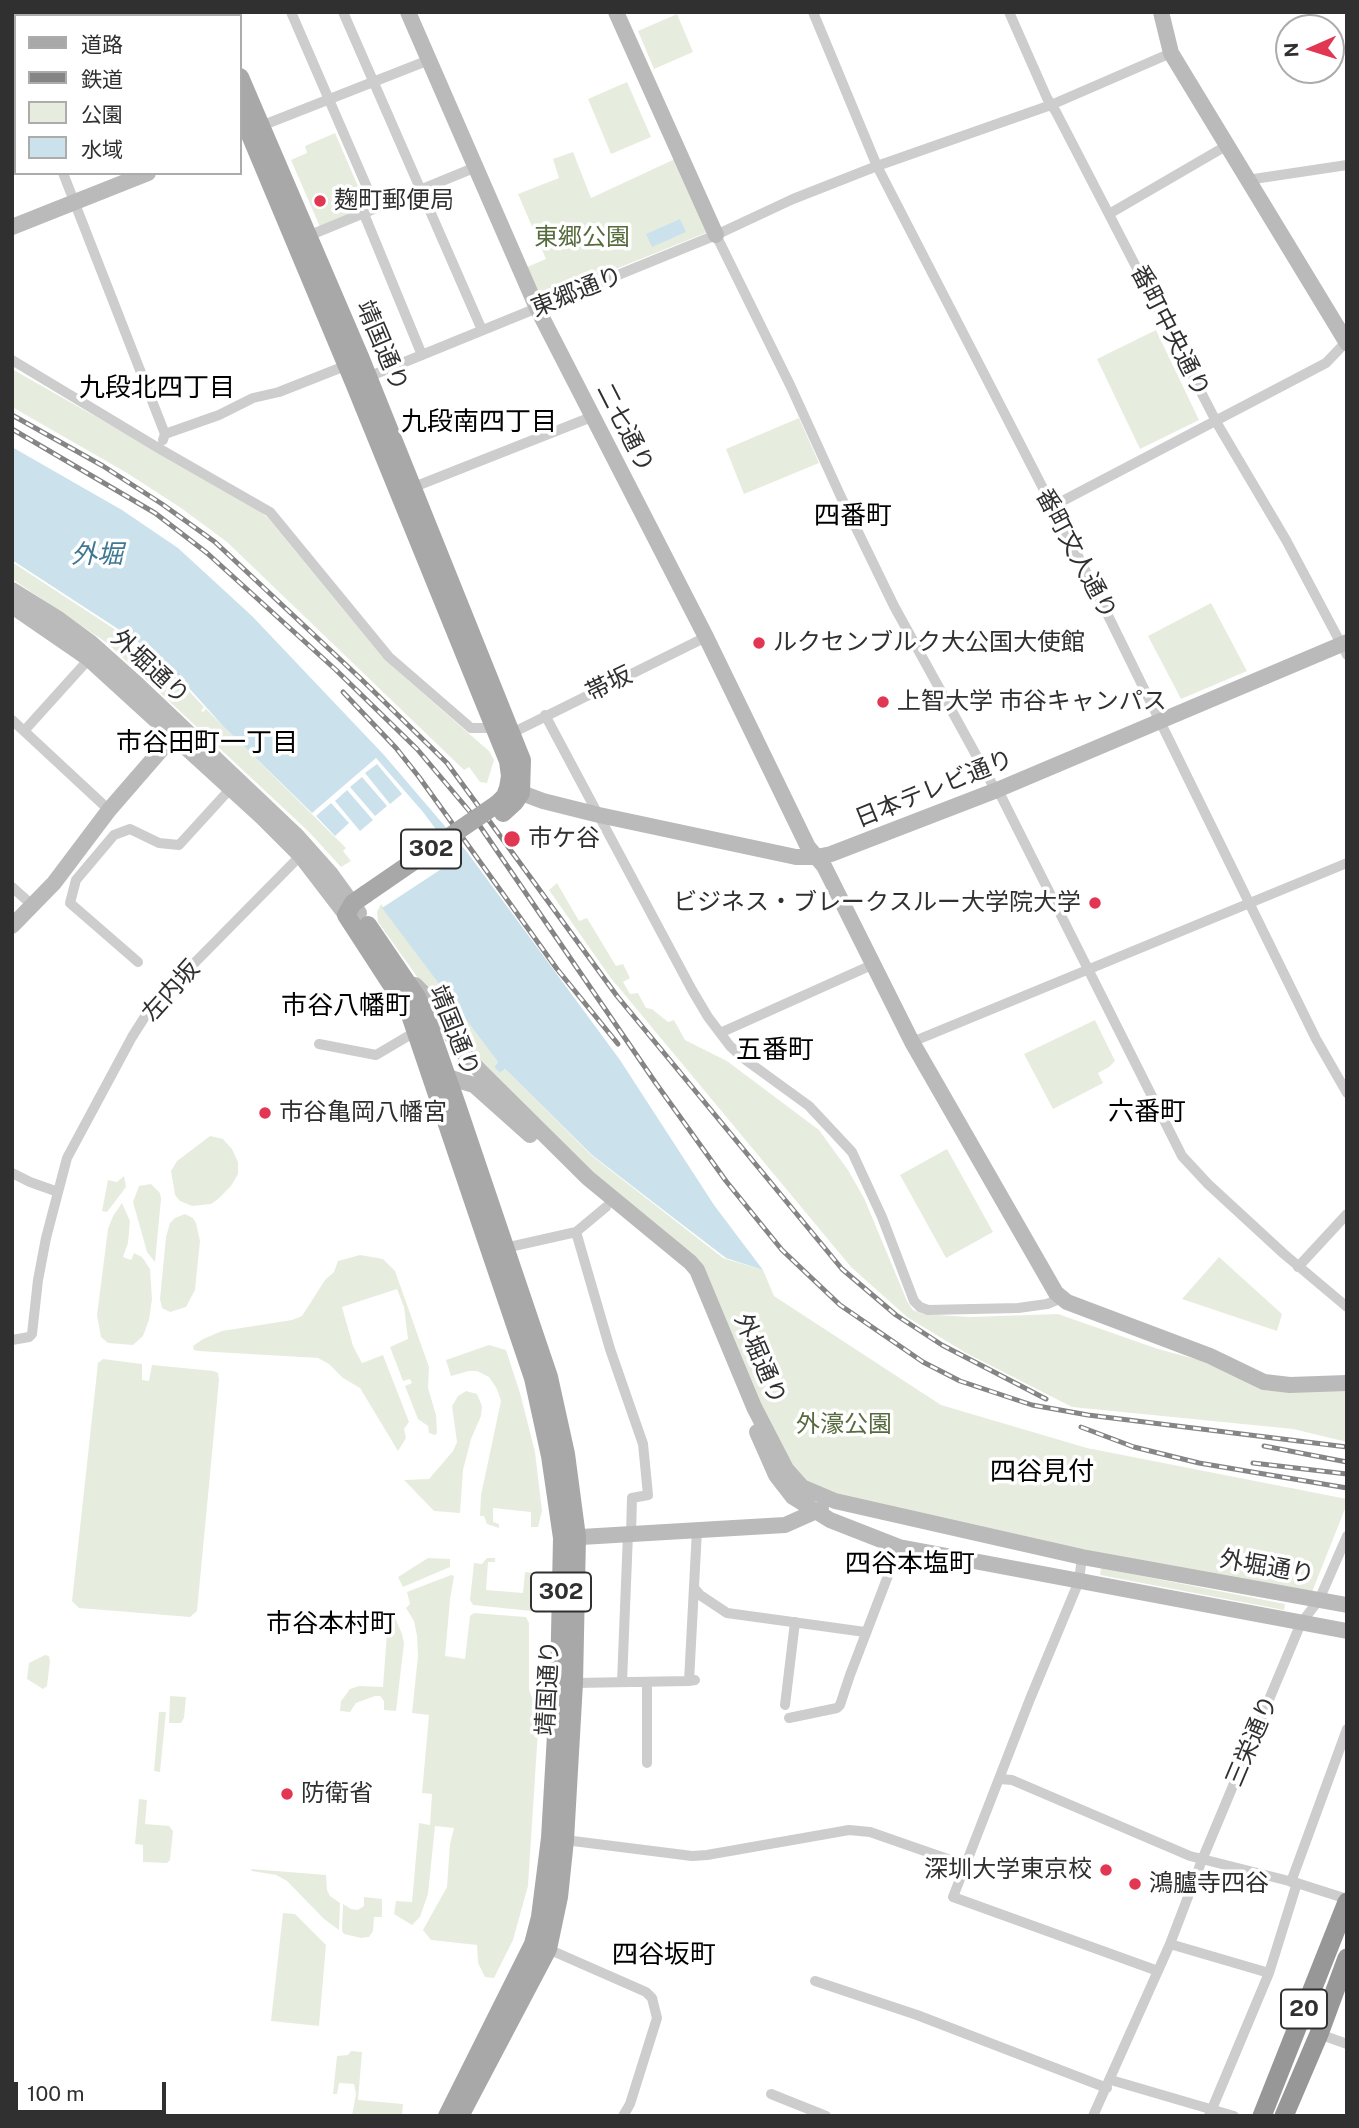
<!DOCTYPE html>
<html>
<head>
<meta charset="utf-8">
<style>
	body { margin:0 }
	#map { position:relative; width:1359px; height:2128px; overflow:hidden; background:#fff; font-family:"Public Sans","Noto Sans JP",sans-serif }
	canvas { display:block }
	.frame { position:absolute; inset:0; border:14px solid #303030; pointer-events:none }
	.legend { position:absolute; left:14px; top:14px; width:228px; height:161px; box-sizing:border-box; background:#fff; border:2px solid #acacac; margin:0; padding:9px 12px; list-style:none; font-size:21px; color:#303030 }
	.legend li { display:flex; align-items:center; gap:14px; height:35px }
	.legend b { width:35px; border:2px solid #acacac }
	.north { position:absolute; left:1275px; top:14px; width:70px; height:70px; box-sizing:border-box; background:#fff; border:2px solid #acacac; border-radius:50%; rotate:267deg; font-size:19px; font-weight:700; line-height:28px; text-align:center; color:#303030 }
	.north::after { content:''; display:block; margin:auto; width:24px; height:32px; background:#e23753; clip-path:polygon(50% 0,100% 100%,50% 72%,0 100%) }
	.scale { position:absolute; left:14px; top:2082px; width:152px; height:32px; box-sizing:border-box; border:4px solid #303030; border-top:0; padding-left:9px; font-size:21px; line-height:24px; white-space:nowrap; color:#303030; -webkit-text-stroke:5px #fff; paint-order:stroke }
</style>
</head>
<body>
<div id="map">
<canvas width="1359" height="2128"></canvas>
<div class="frame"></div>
<ul class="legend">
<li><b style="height:9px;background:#a8a8a8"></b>道路</li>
<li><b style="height:9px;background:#858585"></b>鉄道</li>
<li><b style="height:19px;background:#e7edde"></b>公園</li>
<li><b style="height:19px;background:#cbe2ec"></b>水域</li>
</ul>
<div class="north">N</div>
<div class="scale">100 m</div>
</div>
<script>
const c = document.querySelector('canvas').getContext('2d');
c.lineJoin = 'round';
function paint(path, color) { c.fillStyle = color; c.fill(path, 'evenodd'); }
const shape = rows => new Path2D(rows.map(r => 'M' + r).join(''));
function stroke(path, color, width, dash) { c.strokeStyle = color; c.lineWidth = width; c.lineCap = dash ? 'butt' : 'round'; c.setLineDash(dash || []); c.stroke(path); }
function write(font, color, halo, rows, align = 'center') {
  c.font = font + ' "Public Sans","Noto Sans JP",sans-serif'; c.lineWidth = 7; c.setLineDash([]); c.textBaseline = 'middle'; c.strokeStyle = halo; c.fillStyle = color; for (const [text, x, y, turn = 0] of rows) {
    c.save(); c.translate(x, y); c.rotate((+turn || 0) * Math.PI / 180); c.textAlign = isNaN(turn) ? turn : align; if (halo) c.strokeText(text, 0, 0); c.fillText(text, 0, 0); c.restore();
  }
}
const green = shape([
	[677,14,693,52,654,69,638,31],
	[627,82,651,137,611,154,588,99],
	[335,133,367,207,320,227,291,160,307,153,305,146],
	[573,152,591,198,675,159,708,232,541,299,527,267,546,259,518,194,559,178,553,159],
	[1156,330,1199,420,1140,449,1097,359],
	[12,369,255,507,268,518,386,661,489,751,494,760,487,783,480,782,469,767,464,770,227,542,181,508,127,473,12,407],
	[799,418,819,463,744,494,726,449],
	[12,562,157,657,204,707,201,711,203,712,206,709,346,848,343,851,351,861,341,867,309,832,107,643,12,579],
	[1211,603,1247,671,1181,699,1148,636],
	[557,883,579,921,587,918,616,966,623,964,630,978,623,982,630,994,638,993,646,1008,652,1009,668,1022,674,1020,685,1040,727,1061,819,1130,848,1170,864,1198,907,1301,913,1310,923,1314,970,1317,1058,1314,1158,1349,1199,1360,1268,1391,1347,1391,1347,1442,1293,1429,1072,1407,966,1353,907,1317,851,1267,610,977,549,890],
	[381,904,498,1062,494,1067,500,1073,505,1069,591,1155,723,1258,763,1270,774,1296,941,1405,1087,1448,1347,1499,1347,1504,1310,1597,1082,1557,813,1489,786,1469,699,1267,608,1193,468,1048,378,922,377,912],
	[1095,1020,1115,1061,1109,1067,1098,1073,1103,1083,1053,1109,1024,1054],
	[210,1136,223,1139,232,1149,238,1162,238,1174,231,1186,217,1200,211,1204,192,1206,180,1201,175,1195,171,1171,177,1161],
	[947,1149,993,1232,946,1258,900,1175],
	[124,1176,126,1187,107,1212,102,1211,108,1180,117,1182],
	[151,1184,160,1193,161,1199,155,1262,147,1252,133,1202,139,1186],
	[122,1203,130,1221,128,1243,123,1257,131,1260,134,1253,142,1257,150,1269,152,1299,149,1320,143,1336,133,1345,108,1343,101,1337,97,1315,108,1229,113,1216],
	[185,1214,193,1218,196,1223,200,1241,195,1290,186,1307,170,1312,162,1308,160,1299,166,1237,170,1223,175,1218],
	[360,1255,383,1259,395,1271,429,1367,428,1388,436,1415,437,1433,435,1435,429,1433,428,1426,418,1419,405,1386,412,1383,410,1379,403,1381,390,1347,408,1339,404,1307,397,1289,342,1307,353,1346,362,1363,383,1355,409,1422,404,1429,406,1438,398,1451,360,1388,343,1378,329,1364,318,1358,198,1351,194,1350,193,1346,203,1339,222,1331,292,1320,302,1316,325,1280,334,1272,338,1261],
	[1219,1257,1282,1314,1277,1331,1182,1299],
	[489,1345,506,1350,520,1393,535,1452,542,1511,538,1527,531,1527,531,1512,493,1508,493,1522,499,1524,499,1528,487,1524,484,1516,480,1516,481,1495,501,1401,497,1389,489,1377,477,1371,469,1371,451,1376,446,1360],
	[103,1359,142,1364,142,1380,149,1381,152,1365,214,1371,218,1373,219,1380,197,1611,190,1617,79,1608,72,1601,98,1363],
	[466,1391,477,1394,482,1406,481,1416,471,1439,463,1470,460,1513,434,1511,404,1480,429,1479,453,1451,457,1442,452,1406,458,1396],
	[428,1558,450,1559,450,1567,403,1587,398,1577],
	[487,1558,495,1558,495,1562,488,1562,486,1590,523,1593,525,1572,536,1573,541,1580,541,1612,473,1605,470,1600,474,1563,482,1564],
	[1101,1568,1285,1604,1284,1610,1100,1575],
	[451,1575,454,1576,450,1600,445,1656,465,1659,470,1616,474,1613,526,1617,529,1623,529,1690,539,1715,528,1886,513,1940,494,1978,485,1977,478,1963,477,1945,431,1940,423,1930,447,1887,450,1844,454,1828,435,1826,428,1894,420,1917,412,1925,394,1914,396,1901,412,1902,419,1823,430,1825,432,1794,422,1793,429,1715,412,1713,418,1656,417,1636,414,1621,406,1608,410,1604,407,1592],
	[394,1615,402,1634,404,1643,396,1711,384,1710,384,1701,380,1696,375,1696,356,1703,350,1712,340,1711,341,1701,350,1689,359,1686,383,1687,388,1619],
	[45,1655,49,1656,50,1661,47,1686,43,1689,27,1679,29,1663],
	[170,1696,186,1697,184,1718,181,1723,169,1723],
	[159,1712,166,1712,160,1772,154,1771],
	[139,1799,147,1800,145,1824,169,1826,173,1831,170,1860,167,1863,143,1862,143,1845,135,1844],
	[251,1869,326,1875,327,1890,330,1896,340,1903,339,1930,324,1919,287,1881,276,1875,252,1871],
	[364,1897,382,1899,382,1917,374,1917,373,1931,369,1937,361,1938,344,1934,342,1931,343,1904,351,1909,358,1910,364,1906],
	[283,1913,295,1914,326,1945,319,2026,271,2021],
	[351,2051,362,2052,358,2100,403,2104,402,2116,352,2116,356,2094,354,2084,339,2083,337,2094,333,2094,337,2056,348,2055]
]);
const water = shape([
	[680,219,686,232,652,247,646,234],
	[12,447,122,510,178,548,252,616,384,755,467,852,620,1060,714,1205,763,1270,726,1258,675,1219,592,1155,505,1069,500,1073,494,1067,498,1062,382,908,455,860,441,836,423,812,376,758,312,813,224,727,161,657,12,560],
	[377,764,402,794,390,804,365,773],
	[362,777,387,806,375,816,350,787],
	[347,790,373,820,360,831,335,801],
	[331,803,349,823,335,836,316,816]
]);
const street = shape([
	[291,12,376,208],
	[343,12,482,330],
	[813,12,877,166,1096,591,1316,1039,1347,1093],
	[1009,12,1047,98,1056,112,1218,425,1286,540,1347,655],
	[89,16,98,12],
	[12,53,16,61],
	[261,126,429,60],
	[63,173,165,434],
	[1247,180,1347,165],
	[364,214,422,355],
	[1109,214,1226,146],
	[716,235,791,387,841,497,894,606,991,782,1002,798,1182,1156,1208,1184,1284,1254,1347,1307],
	[308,236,476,167],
	[12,360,160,449,270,512,389,657,471,728,492,728,497,733],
	[363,379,716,235,793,199,877,166,1051,105,1171,53],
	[163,440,165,434,219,415,253,398,279,392,350,364],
	[414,487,594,416],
	[1051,507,1326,363,1347,341],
	[545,715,692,990,708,1017,730,1046,743,1058,809,1106,852,1152,882,1217,914,1301,920,1307,928,1310,1018,1308,1047,1304,1062,1298],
	[12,720,24,731,89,659],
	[24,731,109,810],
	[508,735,706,637],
	[12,887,32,905],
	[138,962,70,903,76,880,114,835,130,829,159,843,179,845,231,788],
	[720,1033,874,964],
	[912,1042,1347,863],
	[319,1044,376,1055,415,1032],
	[12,1173,30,1182,58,1192],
	[576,1232,610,1349,643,1444,648,1495,632,1498,631,1534],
	[505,1248,576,1232,606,1207],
	[1298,1267,1347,1214],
	[12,1340,29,1337,32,1334,38,1280,46,1238,67,1158,132,1037,151,1007,304,852],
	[1082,1557,1079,1581,1030,1699,953,1897,1158,1971],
	[695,1589,700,1595,727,1613,865,1632],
	[695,1680,689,1681,697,1530],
	[622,1682,628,1534],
	[647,1682,647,1763],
	[574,1683,689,1681],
	[785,1705,795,1622],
	[789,1718,837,1708,840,1705,850,1675,899,1547],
	[1000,1779,1012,1780,1190,1856,1297,1883,1347,1899],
	[565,1840,692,1856,707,1855,849,1830,870,1832,965,1865],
	[1291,1882,1347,1729],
	[1170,1944,1269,1973],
	[548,1949,646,1992,652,1998,657,2018,630,2104,623,2116],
	[815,1981,917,2015,1107,2088],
	[1319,2034,1347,2044],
	[1111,2080,1234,2116],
	[771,2094,826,2116],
	[1093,2116,1170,1944,1202,1860,1301,1623,1319,1600,1347,1536],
	[1209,2116,1269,1973,1297,1883]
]);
const secondary = shape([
	[408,12,537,308,706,637,808,847,824,866,912,1042,1056,1293,1067,1302,1210,1356,1264,1382,1290,1385,1347,1383],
	[616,12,716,235],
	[1161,12,1171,53,1347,343],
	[12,227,148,173],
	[12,590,57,618,91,643,138,685,297,836,330,873,359,913,346,915,300,855,262,817,89,659,12,606],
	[511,789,543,801,599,815,796,857,817,857,831,854,997,790,1347,642],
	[12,926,54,883,109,810,174,735],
	[415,985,424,994,464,1054,480,1071,588,1178,690,1262,697,1270,754,1407,786,1469,802,1487,835,1501,1082,1557,1347,1605],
	[437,1074,474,1085,530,1135],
	[757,1432,776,1475,793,1497,830,1520,899,1547,1347,1631],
	[564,1538,785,1525,821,1509]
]);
const primary = shape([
	[196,12,198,16],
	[212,12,213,16],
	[240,77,361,359,522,760,521,793,515,802,503,813],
	[240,111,354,383,508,761,510,776,508,788,505,796,497,804],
	[366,894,353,903,346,915,409,1012,533,1378,550,1456,562,1538,559,1683,550,1838,540,1917,533,1944,447,2116],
	[368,925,417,997,427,1020,457,1105,549,1377,566,1454,577,1537,574,1683,565,1840,559,1897,548,1949,460,2116]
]);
const highway = shape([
	[1262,2116,1347,1902],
	[1284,2116,1319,2034,1347,1958]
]);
const rail = shape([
	[12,415,103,466,162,504,215,542,361,679,447,763,617,996,842,1269,896,1315,942,1345,1046,1399],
	[12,429,155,513,207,553,336,670,417,749,471,813,655,1082,726,1181,782,1250,840,1305,923,1362,960,1381,1032,1405,1088,1415,1347,1447],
	[343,692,396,748,419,777,557,969,618,1044],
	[1081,1427,1134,1447,1199,1463,1347,1488],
	[1264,1446,1347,1462],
	[1253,1463,1347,1474]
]);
const primaryBridge = shape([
	[366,894,497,804]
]);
const markers = [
	[320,201,7,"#e23753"],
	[759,643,7,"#e23753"],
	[883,702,7,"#e23753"],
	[512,839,9,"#e23753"],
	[1095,903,7,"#e23753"],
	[265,1113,7,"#e23753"],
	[287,1794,7,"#e23753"],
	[1106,1870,7,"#e23753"],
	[1135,1884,7,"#e23753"]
];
const shields = [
	[431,849,60],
	[561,1592,60],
	[1304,2009,46]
];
const shieldNames = [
	["302",431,849],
	["302",561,1592],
	["20",1304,2009]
];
const poiNames = [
	["麹町郵便局",334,201],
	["ルクセンブルク大公国大使館",773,643],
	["上智大学 市谷キャンパス",897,702],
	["市ケ谷",528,839],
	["ビジネス・ブレークスルー大学院大学",1081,903,"right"],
	["市谷亀岡八幡宮",279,1113],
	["防衛省",301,1794],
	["深圳大学東京校",1092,1870,"right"],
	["鴻臚寺四谷",1149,1884]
];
const parkNames = [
	["東郷公園",582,238],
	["外濠公園",844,1425]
];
const streetNames = [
	["東郷通り",577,292,-22],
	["番町中央通り",1170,331,63],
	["靖国通り",382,346,67],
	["二七通り",625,428,63],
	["番町文人通り",1076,554,62],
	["外堀通り",150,667,43],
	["帯坂",609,684,-26],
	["日本テレビ通り",934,789,-22],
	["左内坂",171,991,-48],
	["靖国通り",454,1031,68],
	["外堀通り",760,1359,67],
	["外堀通り",1267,1567,10],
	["靖国通り",548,1688,-87],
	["三栄通り",1252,1741,-67]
];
const neighbourhoodNames = [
	["九段北四丁目",157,388],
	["九段南四丁目",479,422],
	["四番町",853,516],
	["市谷田町一丁目",207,743],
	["市谷八幡町",346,1006],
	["五番町",775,1050],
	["六番町",1147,1112],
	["四谷見付",1042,1472],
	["四谷本塩町",910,1564],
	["市谷本村町",331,1624],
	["四谷坂町",664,1955]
];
const waterNames = [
	["外堀",97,555]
];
paint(green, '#e7edde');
paint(water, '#cbe2ec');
stroke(street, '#cdcdcd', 10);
stroke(secondary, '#bababa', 16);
stroke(primary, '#a8a8a8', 18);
stroke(highway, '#979797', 19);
stroke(rail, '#858585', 5);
stroke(rail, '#fff', 2.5, [8]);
stroke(primaryBridge, '#a8a8a8', 18);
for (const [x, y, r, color] of markers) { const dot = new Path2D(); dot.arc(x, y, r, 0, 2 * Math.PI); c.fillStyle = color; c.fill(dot); stroke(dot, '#fff', 2.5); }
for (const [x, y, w] of shields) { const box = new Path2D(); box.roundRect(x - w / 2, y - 19.5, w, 39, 5); c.fillStyle = '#fff'; c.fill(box); stroke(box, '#303030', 2); }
write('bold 23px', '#303030', null, shieldNames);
write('24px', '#303030', '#fff', poiNames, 'left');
write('24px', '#576b3e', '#fff', parkNames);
write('24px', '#303030', '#fff', streetNames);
write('26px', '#000', '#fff', neighbourhoodNames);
write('italic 26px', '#3f7891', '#fff', waterNames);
</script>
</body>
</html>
